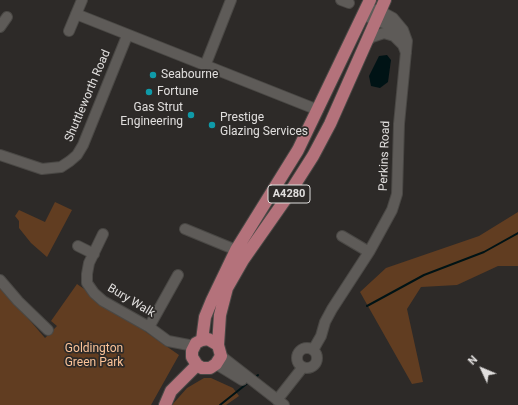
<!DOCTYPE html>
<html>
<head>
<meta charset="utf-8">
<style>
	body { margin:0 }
	#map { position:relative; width:518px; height:405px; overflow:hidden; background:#2d2a28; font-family:Roboto,sans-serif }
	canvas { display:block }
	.north { position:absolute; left:462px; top:349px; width:40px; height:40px; -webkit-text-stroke:3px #2d2a28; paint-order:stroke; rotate:314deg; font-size:11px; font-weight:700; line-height:16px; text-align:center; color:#e0dedd }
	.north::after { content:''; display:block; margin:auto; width:14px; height:18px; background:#e0dedd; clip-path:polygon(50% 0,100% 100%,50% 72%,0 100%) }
</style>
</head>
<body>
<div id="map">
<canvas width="518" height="405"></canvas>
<div class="north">N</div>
</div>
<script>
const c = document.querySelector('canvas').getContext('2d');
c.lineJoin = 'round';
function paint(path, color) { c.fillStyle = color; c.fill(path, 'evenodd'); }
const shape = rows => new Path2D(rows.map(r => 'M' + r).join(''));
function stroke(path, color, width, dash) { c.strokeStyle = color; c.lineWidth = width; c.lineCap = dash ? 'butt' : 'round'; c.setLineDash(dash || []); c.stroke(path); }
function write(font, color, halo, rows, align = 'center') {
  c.font = font + ' Roboto,sans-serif'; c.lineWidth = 3.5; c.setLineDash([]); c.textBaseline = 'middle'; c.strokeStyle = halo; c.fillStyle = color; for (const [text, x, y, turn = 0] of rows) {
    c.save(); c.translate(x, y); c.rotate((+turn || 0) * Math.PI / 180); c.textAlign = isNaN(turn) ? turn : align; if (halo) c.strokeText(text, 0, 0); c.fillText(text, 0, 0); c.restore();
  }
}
const green = shape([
	[55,202,72,210,47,257,31,243,19,228,19,221,15,216,19,210,45,222],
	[518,212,518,266,498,266,457,285,421,287,407,309,423,382,412,384,360,292,386,268,479,236],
	[77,284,179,355,151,405,0,405,0,286,45,338,57,326,51,321],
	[204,378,211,378,233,388,239,396,226,405,172,405,187,388]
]);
const water = shape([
	[387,55,391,60,388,82,380,88,371,86,369,76,379,56]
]);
const stream = shape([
	[367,306,424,275,484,252,518,233],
	[254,378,258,375],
	[220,405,249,382]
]);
const minor = shape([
	[341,0,349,3],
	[366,8,380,11,393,18,403,30,407,41,399,124,397,194,392,210,369,252],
	[76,14,318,110],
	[363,15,392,26,399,33],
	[0,27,7,17],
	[69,31,82,0],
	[366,42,372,37,384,33,394,36,403,45,406,53],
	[205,66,231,0],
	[0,155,42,169,61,167,70,161,77,155,83,145,127,36],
	[185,229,236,250],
	[103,234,89,263,87,274,87,283,94,293,103,301,149,327,168,341,194,346],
	[78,246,94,254],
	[0,280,18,301,48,330],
	[149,327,178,275],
	'297 358a10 10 0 1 1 20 0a10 10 0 1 1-20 0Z',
	[313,350,321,336,325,322,332,309,369,252,342,236],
	[221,356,284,405],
	[216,364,242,380],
	[277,400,303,367]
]);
const major = shape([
	[202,340,205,317,212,300,236,250,298,150,370,0],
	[218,345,208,339,202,340,196,343,192,351,192,357,197,365,202,368,210,368,216,364,221,356,218,345,220,315,227,288,243,260,285,200,313,156,330,124,385,0],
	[165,405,171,391,197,365]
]);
const markers = [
	[153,75,4,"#0f9aa8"],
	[149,92,4,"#0f9aa8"],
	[191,115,4,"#0f9aa8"],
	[212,125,4,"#0f9aa8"]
];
const shields = [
	[289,194,42]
];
const shieldNames = [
	["A4280",289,194]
];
const poiNames = [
	["Seabourne",161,75],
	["Fortune",157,92],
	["Gas Strut",183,108,"right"],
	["Engineering",183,122,"right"],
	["Prestige",220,118],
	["Glazing Services",220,132]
];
const streetNames = [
	["Shuttleworth Road",88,96,-67],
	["Perkins Road",385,156,-88],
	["Bury Walk",131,301,31]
];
const parkNames = [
	["Goldington",94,349],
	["Green Park",94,363]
];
paint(green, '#613d21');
paint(water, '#001315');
stroke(stream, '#001315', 2);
stroke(minor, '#4a4845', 12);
stroke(major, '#4a4845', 14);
stroke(minor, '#5e5b58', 10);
stroke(major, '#b4727b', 12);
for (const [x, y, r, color] of markers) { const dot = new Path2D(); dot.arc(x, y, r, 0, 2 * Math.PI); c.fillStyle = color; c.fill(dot); stroke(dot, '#2d2a28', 1.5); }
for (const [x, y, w] of shields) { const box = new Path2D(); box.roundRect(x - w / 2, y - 9, w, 18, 3); c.fillStyle = '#2d2a28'; c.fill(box); stroke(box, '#e0dedd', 1); }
write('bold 11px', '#e0dedd', null, shieldNames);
write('12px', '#e0dedd', '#2d2a28', poiNames, 'left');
write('12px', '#e0dedd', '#2d2a28', streetNames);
write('12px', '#fbc398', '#2d2a28', parkNames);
</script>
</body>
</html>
